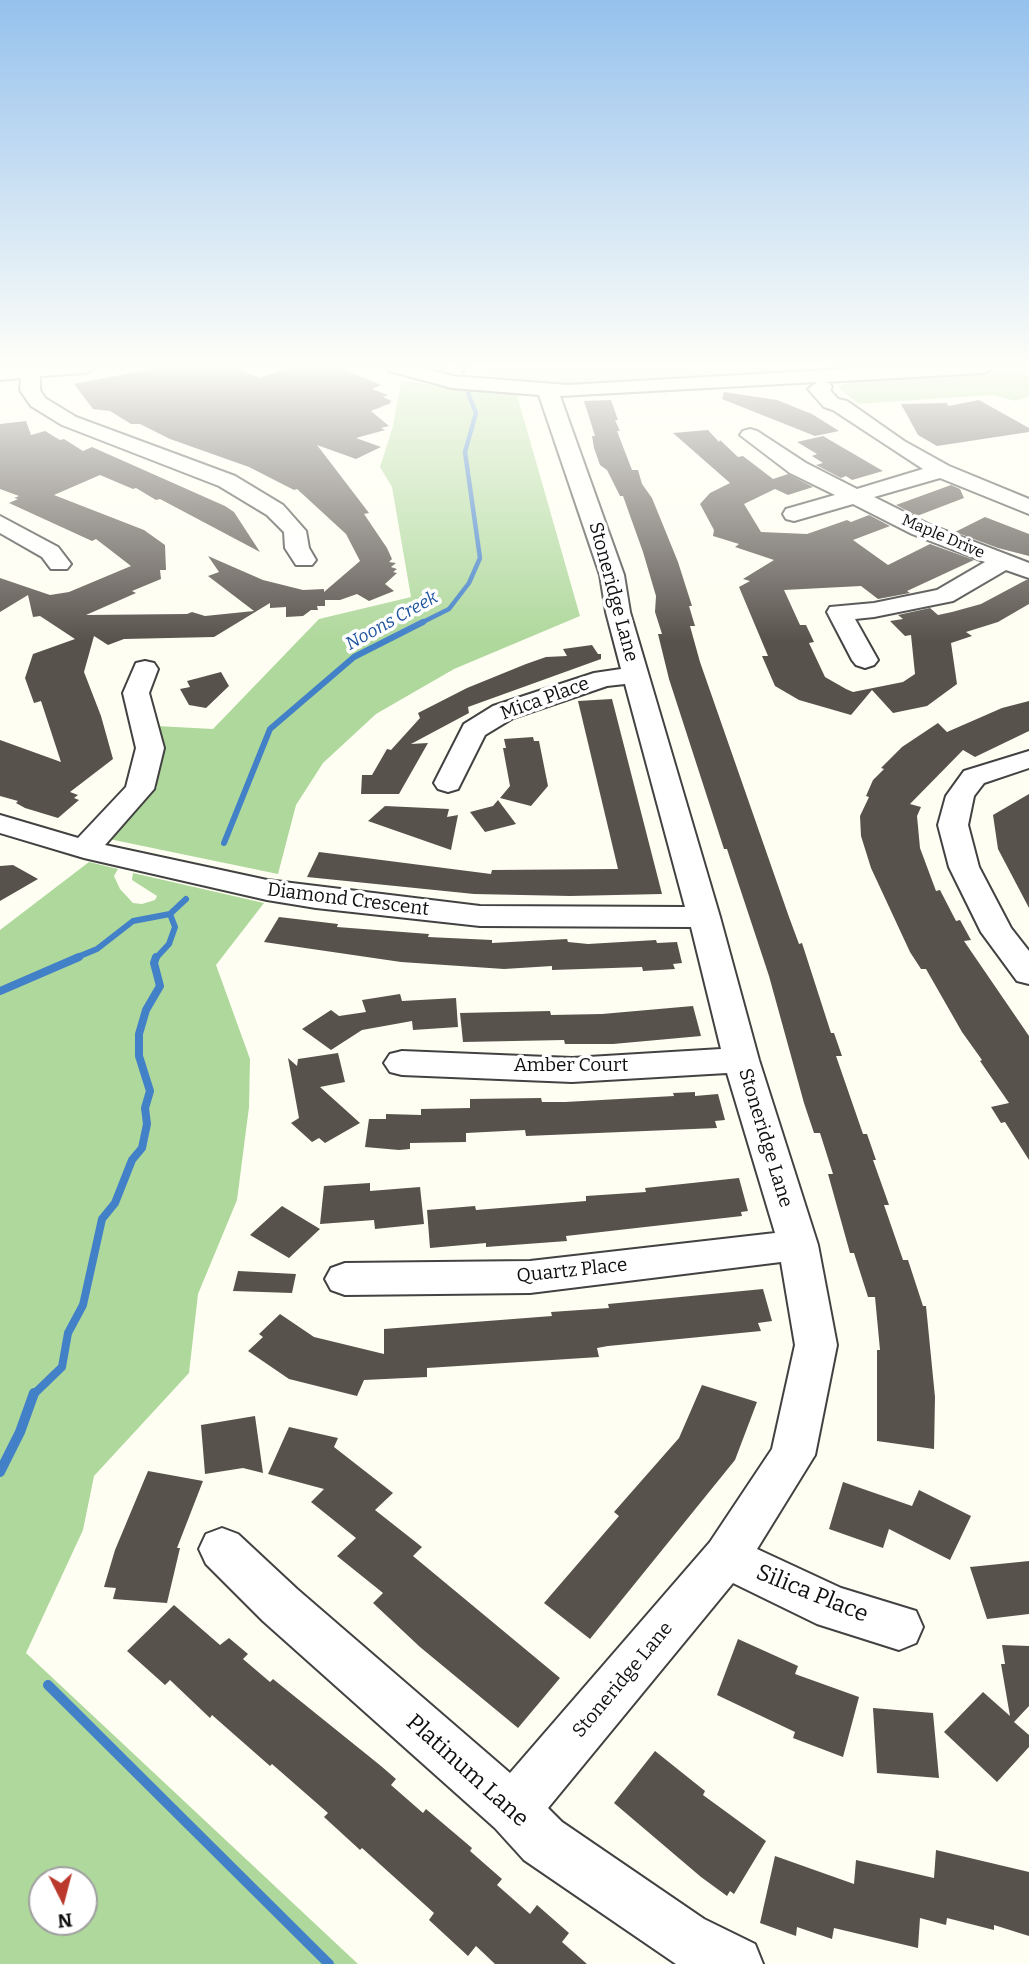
<!DOCTYPE html>
<html>
<head>
<meta charset="utf-8">
<style>
	body { margin:0 }
	#map { position:relative; width:1029px; height:1964px; overflow:hidden; background:#fefef2; font-family:Bitter,serif }
	canvas { display:block }
	.north { position:absolute; left:28px; top:1866px; width:70px; height:70px; box-sizing:border-box; background:#fff; border:2px solid #9f9f9f; border-radius:50%; rotate:174deg; font-size:19px; font-weight:700; line-height:28px; text-align:center; color:#0f0f0f }
	.north::after { content:''; display:block; margin:auto; width:24px; height:32px; background:#ba392c; clip-path:polygon(50% 0,100% 100%,50% 72%,0 100%) }
</style>
</head>
<body>
<div id="map">
<canvas width="1029" height="1964"></canvas>
<div class="north">N</div>
</div>
<script>
const c = document.querySelector('canvas').getContext('2d');
c.lineJoin = 'round';
function paint(path, color) { c.fillStyle = color; c.fill(path, 'evenodd'); }
const shape = rows => new Path2D(rows.map(r => 'M' + r).join(''));
function stroke(path, color, width, dash) { c.strokeStyle = color; c.lineWidth = width; c.lineCap = dash ? 'butt' : 'round'; c.setLineDash(dash || []); c.stroke(path); }
function write(font, color, halo, rows, align = 'center') {
  c.font = font + ' Bitter,serif'; c.lineWidth = 7; c.setLineDash([]); c.textBaseline = 'middle'; c.strokeStyle = halo; c.fillStyle = color; for (const [text, x, y, turn = 0] of rows) {
    c.save(); c.translate(x, y); c.rotate((+turn || 0) * Math.PI / 180); c.textAlign = isNaN(turn) ? turn : align; if (halo) c.strokeText(text, 0, 0); c.fillText(text, 0, 0); c.restore();
  }
}
const green = shape([
	[446,367,889,367,583,384,528,382]
]);
const forest = shape([
	[1023,370,1029,376,1029,396,1016,401,993,395,858,404,838,387,851,382],
	[401,381,517,395,580,616,454,669,376,714,323,763,296,805,278,874,109,839,157,787,157,726,213,729,319,619,411,597,392,487,380,467,393,426],
	[89,862,118,869,114,876,120,889,133,903,142,904,155,900,157,896,132,880,133,873,264,903,216,965,250,1059,249,1107,237,1200,198,1294,189,1373,94,1476,83,1530,26,1653,358,1964,0,1964,0,930],
	[42,1880,84,1880,84,1922,42,1922]
]);
const streamFar3 = shape([
	[463,372,464,367],
	[419,624,449,609,469,583,480,558,465,452,476,413,468,393]
]);
const streamFar2 = shape([
	[224,843,270,729,354,657,423,622],
	[75,958,97,949,133,921,170,914,186,899],
	[156,958,169,944,175,927,170,914]
]);
const streamFar1 = shape([
	[0,991,79,957],
	[33,1395,62,1367,68,1333,83,1305,102,1219,115,1203,132,1160,142,1148,147,1124,145,1108,150,1091,139,1056,139,1034,146,1010,160,986,154,963,156,957]
]);
const stream = shape([
	[0,1472,20,1432,34,1393],
	[48,1685,329,1964]
]);
const building = shape([
	[161,367,235,367,259,378,290,367,338,367,381,385,372,389,388,395,383,397,392,401,389,402,391,403,371,411,389,426,381,428,385,430,356,438,381,447,356,459,317,445,369,513,364,514,387,548,392,559,389,562,396,563,391,567,397,569,393,572,397,573,385,584,394,591,369,601,357,594,340,600,325,600,325,606,317,606,318,610,311,610,303,616,286,617,286,607,270,608,270,603,214,637,124,639,108,645,94,636,84,672,101,716,113,759,70,792,78,795,74,798,79,800,58,818,25,808,16,803,18,801,0,796,0,740,61,762,41,701,34,703,25,678,33,654,75,639,40,616,33,617,28,595,0,612,0,578,50,595,69,592,131,566,96,539,92,541,9,503,18,499,14,498,19,496,0,489,0,424,26,421,31,435,45,431,60,440,64,439,83,451,92,447,225,506,234,512,260,552,160,499,156,500,136,488,133,489,100,475,54,495,144,530,165,545,166,570,160,570,161,579,132,591,136,593,86,615,187,614,192,612,205,616,254,611,208,576,219,572,208,556,263,580,303,590,324,589,324,592,360,561,346,534,297,489,294,490,249,467,170,439,140,424,131,424,110,411,93,409,74,384],
	[724,392,777,400,812,414,839,431,815,436,722,399],
	[611,400,618,420,615,420,620,431,617,431,632,470,638,470,642,484,652,498,678,562,692,606,689,606,695,626,690,626,700,662,789,917,799,944,802,943,831,1033,834,1033,842,1056,836,1056,863,1134,867,1134,876,1160,873,1160,889,1205,884,1205,903,1260,908,1260,923,1306,926,1306,935,1397,934,1449,877,1441,877,1350,880,1350,875,1297,868,1297,854,1253,850,1253,828,1174,833,1174,820,1133,814,1133,804,1103,769,976,727,849,724,849,669,679,658,634,662,634,655,612,656,596,643,552,623,496,620,496,607,470,600,465,594,448,592,436,595,436,584,401],
	[979,400,1029,428,1029,432,937,446,918,435,901,404,947,403,948,406],
	[708,430,719,442,720,440,738,457,743,456,773,479,788,474,813,487,788,495,775,489,744,504,761,532,807,534,847,520,851,522,869,515,890,526,853,540,888,565,930,544,974,560,907,591,910,593,878,599,861,586,784,590,800,625,806,625,814,642,809,643,825,677,846,689,853,692,903,682,915,674,911,635,905,636,890,621,903,619,898,615,930,608,938,615,952,612,981,604,1026,580,1029,580,1029,604,998,622,966,632,972,636,951,643,957,684,927,706,893,713,872,690,851,715,799,700,775,686,762,656,768,656,739,587,750,581,743,579,774,560,735,547,739,544,713,536,714,530,700,504,710,493,730,483,673,433],
	[823,436,883,471,852,480,846,476,841,478,816,465,823,463,812,456,817,454,797,442],
	[951,485,960,489,964,498,917,516,896,505],
	[985,517,1029,534,1029,556,998,548,955,532],
	[592,645,598,654,601,654,601,659,468,707,469,713,411,744,428,743,399,794,361,794,362,775,372,775,387,749,391,750,420,718,418,713,467,688,526,664,546,657,567,656,563,649],
	[221,672,229,686,206,708,189,705,180,689,190,687,187,681],
	[612,699,662,894,570,896,474,894,307,877,319,852,491,874,492,870,618,869,578,701],
	[1029,701,1029,731,975,757,963,750,910,804,921,807,917,816,920,848,936,891,940,890,956,921,960,920,971,940,964,941,1029,1036,1029,1160,1005,1122,1001,1123,991,1107,1009,1103,980,1061,982,1060,962,1032,926,969,921,969,910,952,871,868,861,836,860,816,869,797,866,796,873,780,884,769,881,768,902,747,938,723,947,732,1002,708],
	[533,737,534,741,539,741,548,786,531,806,500,798,510,786,503,748,506,748,504,739],
	[1029,794,1029,908,998,849,993,815],
	[498,800,516,824,485,832,470,812,493,806],
	[385,806,449,809,447,817,458,815,451,850,368,821],
	[13,865,38,879,0,901,0,866],
	[279,917,338,924,337,927,429,934,428,937,492,940,492,943,567,939,568,942,588,944,656,940,657,943,677,942,682,963,673,964,675,969,643,971,642,967,552,970,552,966,504,969,401,962,264,942],
	[400,994,402,1001,456,998,458,1027,413,1030,412,1021,362,1030,331,1050,302,1029,331,1010,339,1016,366,1012,362,1000],
	[693,1006,701,1036,613,1044,565,1044,564,1040,463,1042,460,1013,550,1011,551,1015,602,1014],
	[338,1053,345,1082,320,1087,360,1123,325,1143,319,1138,312,1142,291,1123,299,1118,288,1058,297,1066,298,1059],
	[695,1092,695,1096,718,1094,725,1120,715,1121,717,1128,526,1136,525,1130,466,1133,466,1142,410,1143,410,1149,399,1150,365,1147,369,1119,386,1119,386,1114,421,1115,421,1109,470,1108,470,1099,541,1098,542,1102,565,1102,674,1096,673,1093],
	[739,1178,748,1211,741,1212,742,1216,566,1236,567,1241,486,1247,486,1243,430,1248,427,1210,475,1206,476,1210,586,1201,586,1196,646,1192,645,1188],
	[370,1183,370,1191,420,1187,424,1224,375,1229,374,1220,320,1224,324,1186],
	[282,1206,320,1229,289,1258,250,1235],
	[238,1271,296,1274,292,1293,233,1291],
	[763,1289,772,1321,758,1323,761,1331,608,1346,597,1348,599,1357,427,1368,427,1377,364,1380,357,1396,289,1379,248,1351,263,1337,259,1334,280,1314,314,1337,384,1354,384,1329,552,1316,551,1312,609,1308,608,1304],
	[702,1385,757,1402,735,1460,590,1639,544,1603,619,1516,614,1512,679,1438],
	[255,1416,263,1473,243,1468,205,1474,201,1425],
	[289,1427,338,1438,334,1447,393,1493,375,1510,422,1547,413,1556,560,1678,518,1728,420,1647,373,1603,383,1593,337,1556,356,1538,311,1502,324,1489,268,1474],
	[148,1471,203,1481,177,1548,180,1548,167,1603,113,1599,116,1588,104,1587,115,1550],
	[843,1482,912,1506,919,1490,971,1516,950,1560,889,1529,883,1548,829,1529],
	[1029,1561,1029,1614,987,1619,970,1567],
	[174,1605,220,1645,229,1638,248,1654,243,1659,270,1682,273,1679,381,1766,396,1779,391,1785,423,1813,426,1809,472,1848,470,1851,502,1879,497,1885,530,1914,537,1905,569,1933,562,1942,587,1964,495,1964,476,1946,468,1956,429,1920,434,1913,362,1848,360,1850,324,1817,328,1813,272,1764,270,1766,212,1715,210,1718,170,1680,165,1685,127,1651],
	[738,1639,798,1666,795,1674,859,1697,843,1757,793,1738,795,1732,717,1695],
	[1002,1645,1029,1646,1029,1706,1014,1722,1029,1735,1029,1747,997,1782,944,1732,983,1692,1010,1716,1001,1664,1005,1664],
	[873,1708,933,1713,939,1778,877,1773],
	[655,1751,705,1791,703,1795,766,1841,734,1894,730,1891,727,1896,701,1877,614,1803],
	[936,1850,1029,1872,1029,1936,994,1925,994,1930,947,1918,946,1925,920,1918,918,1948,834,1928,832,1939,797,1927,796,1936,760,1923,775,1856,854,1884,856,1860,934,1878]
]);
const minor = shape([
	[95,367,86,373,40,376,40,390,45,398,76,417,235,476,283,505,306,531,309,548,316,560,312,565,296,565,285,548,284,532,267,515,219,486,62,425,31,406,20,390,21,378,0,380,0,368,95,367],
	[387,367,419,367,453,376,568,385,879,367,993,367,984,373,825,382,829,383,832,387,830,390,838,399,847,401,904,441,949,466,1029,499,1029,514,940,478,874,497,928,524,1029,563,1029,578,1006,570,953,601,874,617,855,619,878,660,874,665,865,668,856,665,852,660,827,612,830,607,874,603,937,590,985,562,912,534,853,504,794,521,786,519,783,514,786,509,835,495,790,473,740,435,743,431,750,429,757,431,806,463,857,489,923,469,833,410,824,407,808,389,817,382,560,396,624,575,630,612,720,917,759,1060,818,1245,837,1345,815,1455,757,1549,841,1588,916,1611,923,1627,916,1643,899,1650,817,1624,733,1583,548,1808,562,1822,704,1919,755,1944,763,1964,676,1964,524,1860,495,1828,263,1621,206,1564,199,1549,206,1534,222,1528,238,1534,297,1589,510,1773,710,1542,772,1449,795,1345,781,1262,530,1293,345,1295,331,1290,325,1279,331,1268,345,1263,530,1261,775,1233,727,1073,572,1082,402,1075,390,1072,384,1063,390,1054,402,1051,572,1058,721,1049,691,927,480,926,316,908,267,900,84,858,0,833,0,815,78,838,126,787,136,748,123,693,136,663,145,661,154,663,158,669,149,693,164,748,154,789,105,845,267,880,480,906,685,907,625,684,607,686,513,718,485,735,458,789,448,792,438,789,434,783,464,724,493,706,594,673,621,669,606,612,600,575,539,395,452,388,389,371,387,367],
	[0,516,58,547,71,564,67,569,51,569,42,557,0,533,0,516],
	[1029,751,1029,768,984,783,974,796,968,825,979,867,1011,928,1029,951,1029,984,1017,981,981,932,949,867,938,825,946,796,964,771,1029,751]
]);
const farStreetnames = [
	["Maple Drive",943,537,23]
];
const farWaternames = [
	["Noons Creek",392,621,-29]
];
const streetNames = [
	["Stoneridge Lane",613,592,75],
	["Mica Place",545,699,-20],
	["Diamond Crescent",348,900,7],
	["Amber Court",571,1066],
	["Stoneridge Lane",765,1138,73],
	["Quartz Place",572,1271,-6],
	["Stoneridge Lane",623,1680,-50]
];
const nearStreetnames = [
	["Silica Place",812,1594,22],
	["Platinum Lane",467,1771,42]
];
paint(green, '#cde8bc');
paint(forest, '#afd89c');
stroke(streamFar3, '#4280c8', 4.5);
stroke(streamFar2, '#4280c8', 6);
stroke(streamFar1, '#4280c8', 8);
stroke(stream, '#4280c8', 10);
paint(building, '#58524c');
stroke(minor, '#424242', 4);
paint(minor, '#fff');
const sky = c.createLinearGradient(0, 0, 0, 642);
sky.addColorStop(0, '#95c1ed');
sky.addColorStop(0.57, '#fffff9');
sky.addColorStop(1, '#fffff900');
c.fillStyle = sky;
c.fillRect(0, 0, 1029, 642);
write('16px', '#0f0f0f', '#fff', farStreetnames);
write('italic 18px', '#1d539d', '#fff', farWaternames);
write('19px', '#0f0f0f', '#fff', streetNames);
write('23px', '#0f0f0f', '#fff', nearStreetnames);
</script>
</body>
</html>
